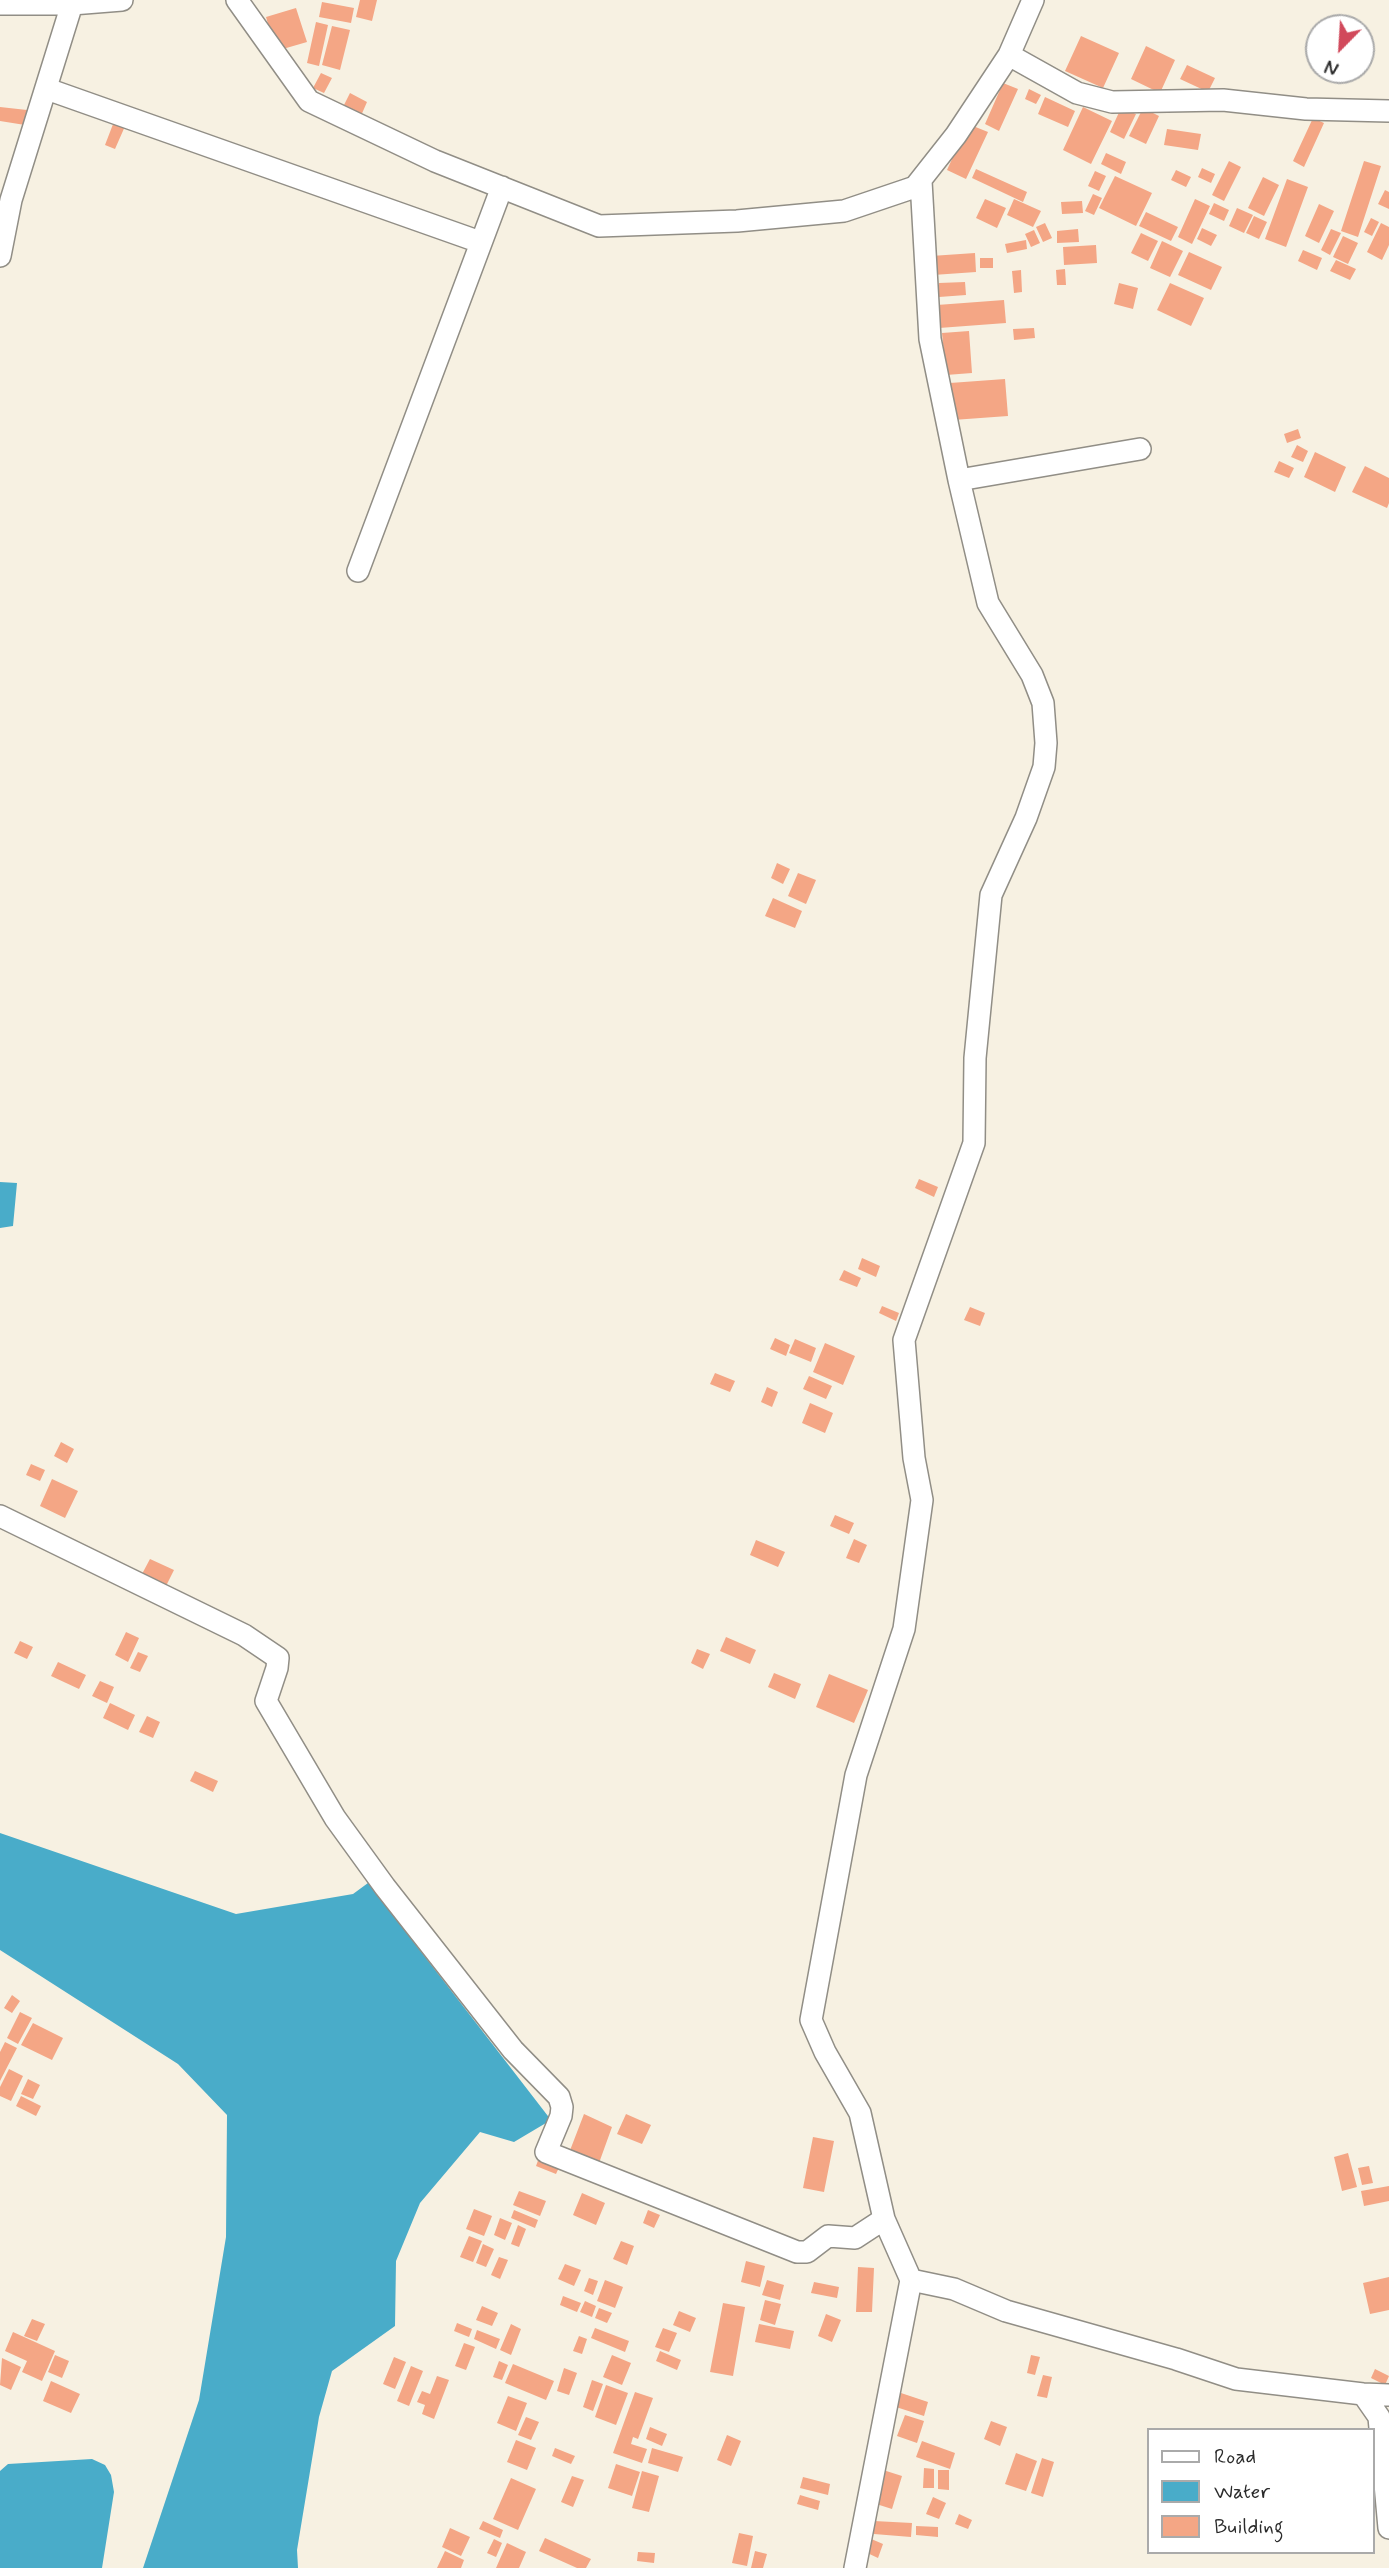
<!DOCTYPE html>
<html>
<head>
<meta charset="utf-8">
<style>
	body { margin:0 }
	#map { position:relative; width:1389px; height:2568px; overflow:hidden; background:#f7f1e2; font-family:Mynerve,sans-serif }
	canvas { display:block }
	.legend { position:absolute; left:1147px; top:2428px; width:228px; height:126px; box-sizing:border-box; background:#fff; border:2px solid #aaa; margin:0; padding:9px 12px; list-style:none; font-size:21px; color:#2b2b2b }
	.legend li { display:flex; align-items:center; gap:14px; height:35px }
	.legend b { width:35px; border:2px solid #aaa }
	.north { position:absolute; left:1305px; top:14px; width:70px; height:70px; box-sizing:border-box; background:#fff; border:2px solid #aaa; border-radius:50%; rotate:204deg; font-size:19px; font-weight:700; line-height:28px; text-align:center; color:#2b2b2b }
	.north::after { content:''; display:block; margin:auto; width:24px; height:32px; background:#d1495b; clip-path:polygon(50% 0,100% 100%,50% 72%,0 100%) }
</style>
</head>
<body>
<div id="map">
<canvas width="1389" height="2568"></canvas>
<ul class="legend">
<li><b style="height:9px;background:#fff"></b>Road</li>
<li><b style="height:19px;background:#49acc9"></b>Water</li>
<li><b style="height:19px;background:#f4a685"></b>Building</li>
</ul>
<div class="north">N</div>
</div>
<script>
const c = document.querySelector('canvas').getContext('2d');
c.lineJoin = 'round';
function paint(path, color) { c.fillStyle = color; c.fill(path, 'evenodd'); }
const shape = rows => new Path2D(rows.map(r => 'M' + r).join(''));
function stroke(path, color, width, dash) { c.strokeStyle = color; c.lineWidth = width; c.lineCap = dash ? 'butt' : 'round'; c.setLineDash(dash || []); c.stroke(path); }
const water = shape([
	[0,1182,17,1183,13,1226,0,1228],
	[0,1833,236,1914,353,1894,368,1883,551,2120,514,2142,480,2132,420,2203,396,2261,395,2326,332,2371,319,2417,297,2550,298,2568,143,2568,199,2400,226,2237,227,2115,178,2064,0,1950],
	[92,2459,105,2465,111,2475,114,2492,102,2568,0,2568,0,2471,8,2464]
]);
const building = shape([
	[360,0,377,0,372,21,356,17],
	[322,2,354,8,351,23,319,17],
	[296,8,307,42,276,51,266,17],
	[316,22,328,25,319,66,307,63],
	[332,26,350,30,340,70,322,65],
	[1081,36,1119,53,1103,88,1065,71],
	[1146,46,1175,60,1160,93,1131,79],
	[1187,65,1215,78,1208,92,1180,79],
	[321,73,332,78,324,93,313,88],
	[1003,83,1018,89,999,131,985,124],
	[1029,89,1041,95,1036,104,1025,99],
	[350,93,367,102,360,118,342,109],
	[1045,97,1075,111,1068,127,1038,114],
	[0,107,27,110,25,125,0,121],
	[1083,107,1112,121,1091,164,1063,150],
	[1121,108,1136,114,1124,139,1110,132],
	[1143,108,1159,116,1146,144,1129,136],
	[1313,118,1324,123,1304,167,1293,161],
	[115,119,126,124,115,149,105,145],
	[968,124,988,132,966,179,947,170],
	[1167,129,1201,134,1198,150,1164,145],
	[1106,153,1126,162,1121,174,1101,164],
	[1229,161,1241,167,1224,201,1212,195],
	[1364,161,1381,166,1358,237,1341,231],
	[1202,168,1215,174,1211,183,1198,177],
	[976,169,1027,192,1023,202,972,178],
	[1176,170,1191,177,1186,187,1171,180],
	[1095,171,1106,176,1099,191,1088,186],
	[1115,176,1152,193,1136,226,1099,208],
	[1263,177,1279,185,1264,216,1248,208],
	[1287,179,1308,187,1286,247,1265,239],
	[1385,190,1389,192,1389,209,1378,204],
	[1093,194,1102,198,1094,215,1085,211],
	[985,199,1006,208,997,228,976,218],
	[1014,199,1041,211,1033,227,1007,215],
	[1195,199,1210,206,1192,244,1178,237],
	[1082,201,1083,213,1062,214,1061,202],
	[1214,203,1229,210,1224,221,1209,214],
	[1319,204,1334,211,1319,243,1305,236],
	[1237,208,1253,215,1244,233,1229,226],
	[1146,212,1178,227,1171,241,1139,226],
	[1254,216,1267,222,1259,239,1246,233],
	[1371,218,1379,222,1372,236,1364,232],
	[1045,223,1052,238,1043,242,1036,227],
	[1381,223,1389,227,1389,245,1382,260,1367,252],
	[1202,228,1217,235,1211,246,1197,239],
	[1078,229,1079,242,1057,243,1057,231],
	[1331,229,1341,233,1330,255,1321,250],
	[1034,230,1040,243,1031,247,1025,234],
	[1141,233,1158,241,1148,261,1131,253],
	[1343,236,1358,243,1348,264,1333,257],
	[1026,240,1027,249,1007,253,1005,244],
	[1162,241,1183,251,1170,277,1150,268],
	[1096,245,1097,263,1064,265,1063,247],
	[1303,250,1322,258,1317,270,1298,261],
	[1189,252,1222,267,1211,290,1178,275],
	[975,253,976,272,933,275,931,256],
	[980,258,993,258,993,268,980,268],
	[1336,260,1356,269,1350,280,1330,271],
	[1065,269,1066,285,1057,285,1056,270],
	[1021,270,1022,292,1014,293,1012,271],
	[965,282,966,295,939,297,939,283],
	[1119,283,1138,288,1133,309,1114,304],
	[1170,283,1204,298,1191,326,1157,310],
	[1004,300,1006,323,939,328,937,305],
	[1034,328,1035,338,1014,340,1013,329],
	[969,331,972,373,946,375,942,333],
	[1005,379,1008,416,953,420,950,383],
	[1298,429,1301,438,1287,443,1284,434],
	[1297,445,1308,451,1303,462,1291,457],
	[1315,452,1346,467,1335,492,1304,477],
	[1279,461,1294,468,1289,478,1274,472],
	[1365,466,1389,478,1389,503,1387,508,1352,492],
	[777,863,790,869,783,884,771,878],
	[798,873,816,880,806,904,788,896],
	[773,898,802,911,795,928,765,916],
	[919,1179,938,1187,934,1197,915,1188],
	[862,1258,880,1266,876,1277,858,1269],
	[844,1270,861,1278,857,1287,839,1280],
	[882,1306,899,1313,896,1321,879,1313],
	[970,1307,985,1313,980,1326,964,1320],
	[775,1338,790,1345,786,1356,770,1349],
	[795,1339,816,1348,811,1362,789,1353],
	[825,1343,855,1356,843,1385,813,1372],
	[715,1373,735,1381,730,1392,710,1384],
	[809,1376,832,1386,826,1399,803,1389],
	[767,1387,778,1392,772,1407,761,1402],
	[810,1403,833,1413,825,1433,802,1423],
	[61,1442,74,1449,67,1463,54,1456],
	[31,1464,45,1470,40,1481,26,1475],
	[52,1479,78,1491,65,1518,40,1506],
	[835,1515,854,1523,849,1534,830,1526],
	[854,1539,867,1545,859,1563,846,1558],
	[756,1540,785,1552,778,1567,750,1555],
	[150,1559,174,1570,166,1586,142,1574],
	[126,1632,139,1638,128,1662,115,1655],
	[726,1637,756,1650,750,1664,720,1651],
	[20,1641,33,1647,27,1659,14,1653],
	[697,1649,710,1654,703,1669,691,1663],
	[138,1652,148,1656,140,1672,130,1668],
	[58,1662,86,1675,79,1689,51,1676],
	[774,1673,801,1684,795,1699,768,1687],
	[829,1674,868,1690,854,1723,816,1707],
	[100,1681,114,1687,107,1703,92,1696],
	[110,1703,135,1715,128,1730,103,1718],
	[147,1716,160,1722,153,1738,139,1732],
	[195,1771,218,1781,213,1792,190,1781],
	[12,1995,20,2001,12,2013,4,2008],
	[20,2012,32,2018,18,2044,7,2038],
	[33,2023,63,2038,52,2060,21,2045],
	[5,2042,17,2048,0,2081,0,2052],
	[9,2069,23,2076,11,2101,0,2096,0,2087],
	[28,2079,40,2085,33,2099,21,2094],
	[21,2096,41,2106,36,2116,16,2106],
	[584,2114,612,2127,599,2163,569,2153],
	[626,2114,651,2125,642,2144,617,2134],
	[813,2137,834,2141,824,2192,803,2188],
	[1348,2153,1357,2187,1342,2191,1334,2157],
	[540,2155,561,2163,556,2174,536,2166],
	[1369,2166,1373,2183,1362,2185,1358,2168],
	[1389,2186,1389,2201,1364,2206,1361,2191],
	[519,2191,546,2201,540,2216,513,2205],
	[582,2193,605,2203,596,2225,573,2215],
	[474,2209,492,2216,484,2236,466,2229],
	[514,2210,538,2220,535,2228,511,2218],
	[648,2210,660,2215,654,2228,643,2223],
	[500,2218,512,2223,505,2240,494,2235],
	[518,2225,526,2229,519,2247,511,2244],
	[469,2236,482,2241,473,2262,460,2257],
	[621,2241,634,2246,627,2265,613,2259],
	[483,2244,494,2249,486,2267,476,2263],
	[499,2257,508,2260,500,2279,491,2275],
	[746,2261,765,2266,760,2287,741,2282],
	[565,2264,581,2270,574,2286,558,2279],
	[858,2267,874,2268,872,2312,856,2312],
	[1389,2277,1389,2310,1370,2314,1363,2283],
	[589,2278,598,2281,593,2295,584,2291],
	[605,2280,623,2287,615,2308,597,2301],
	[767,2280,784,2285,780,2300,762,2295],
	[814,2282,839,2287,837,2298,811,2293],
	[563,2296,581,2303,577,2312,560,2305],
	[765,2300,781,2304,775,2325,760,2320],
	[585,2301,596,2306,592,2317,580,2312],
	[723,2303,745,2307,733,2376,710,2372],
	[482,2306,498,2313,492,2326,476,2320],
	[599,2308,612,2313,607,2323,595,2318],
	[679,2311,696,2318,690,2332,673,2325],
	[826,2314,841,2320,832,2342,818,2336],
	[32,2319,45,2324,37,2341,24,2336],
	[457,2323,472,2329,469,2337,454,2331],
	[511,2324,521,2329,511,2355,500,2350],
	[759,2324,794,2331,790,2349,755,2342],
	[595,2328,629,2341,625,2352,591,2338],
	[663,2328,677,2333,669,2352,655,2347],
	[477,2330,500,2339,496,2349,474,2339],
	[13,2332,55,2351,42,2381,22,2372,27,2361,5,2351],
	[579,2336,587,2339,582,2354,573,2351],
	[464,2343,475,2347,466,2370,455,2366],
	[660,2351,681,2360,677,2370,656,2361],
	[55,2355,69,2361,62,2378,48,2372],
	[612,2355,631,2363,622,2385,603,2377],
	[1031,2355,1040,2357,1035,2375,1027,2373],
	[394,2357,406,2362,395,2389,383,2384],
	[2,2358,21,2367,11,2390,0,2385],
	[499,2361,508,2365,502,2380,493,2377],
	[513,2364,554,2381,546,2400,505,2383],
	[411,2366,423,2371,409,2406,397,2401],
	[564,2368,577,2373,569,2395,557,2391],
	[1375,2369,1389,2376,1385,2385,1371,2378],
	[1043,2375,1052,2377,1047,2398,1037,2396],
	[437,2376,449,2380,434,2419,422,2414,425,2405,417,2402,422,2391,430,2394],
	[592,2380,603,2384,593,2411,583,2407],
	[51,2381,80,2394,71,2413,43,2401],
	[606,2385,628,2393,616,2425,595,2417],
	[635,2392,653,2398,638,2439,633,2437,631,2444,647,2449,642,2463,613,2453],
	[901,2393,928,2402,924,2416,896,2407],
	[508,2396,527,2403,516,2431,497,2423],
	[905,2415,924,2421,917,2443,897,2436],
	[526,2417,539,2422,531,2440,518,2435],
	[991,2421,1007,2427,1000,2446,984,2439],
	[650,2427,667,2434,662,2446,646,2439],
	[727,2435,741,2441,731,2466,717,2460],
	[516,2440,536,2448,527,2470,507,2462],
	[922,2441,955,2453,950,2469,916,2457],
	[555,2448,575,2456,571,2464,552,2456],
	[652,2448,683,2457,678,2472,648,2463],
	[1016,2453,1037,2461,1026,2491,1005,2484],
	[1042,2458,1054,2462,1043,2497,1031,2493],
	[616,2464,640,2472,632,2496,608,2488],
	[924,2468,934,2469,934,2488,923,2488],
	[880,2469,902,2476,892,2509,870,2502],
	[938,2470,949,2470,949,2490,938,2489],
	[642,2471,659,2476,649,2512,632,2508],
	[572,2476,584,2480,573,2507,561,2502],
	[803,2477,830,2484,828,2495,800,2488],
	[511,2478,536,2489,518,2530,493,2519],
	[800,2495,820,2501,818,2510,797,2504],
	[933,2497,946,2503,939,2519,926,2514],
	[959,2514,972,2520,968,2529,955,2524],
	[483,2521,503,2530,500,2538,479,2529],
	[874,2521,912,2523,911,2537,874,2534],
	[916,2526,938,2527,938,2537,916,2535],
	[450,2528,470,2537,461,2556,442,2547],
	[739,2533,753,2536,747,2566,732,2563],
	[545,2538,591,2559,586,2568,577,2568,539,2551],
	[869,2538,883,2544,878,2558,863,2551],
	[494,2539,502,2543,496,2557,487,2553],
	[507,2543,526,2552,519,2568,496,2568],
	[445,2551,464,2560,461,2568,437,2568],
	[755,2551,767,2554,763,2568,751,2568],
	[638,2552,655,2553,654,2563,637,2561]
]);
const minor = shape([
	[237,0,309,101,435,161,599,226,737,221,844,211,915,187,956,135,1009,55,1033,0],
	[0,4,72,4,122,0],
	[1009,55,1077,93,1112,102,1223,100,1306,109,1389,111],
	[47,89,480,242],
	[0,256,11,200,72,4],
	[959,480,1140,449],
	[358,571,502,187],
	[0,1516,244,1635,278,1658,277,1668,266,1701,335,1818,385,1887,513,2050,559,2097,562,2107,561,2116,546,2152,797,2252,807,2252,828,2236,855,2238,884,2219],
	[911,2280,954,2289,1006,2311,1176,2359,1236,2379,1363,2394,1389,2395],
	[1363,2394,1379,2417,1389,2528],
	[855,2568,911,2280,884,2219,860,2113,825,2052,811,2020,856,1775,904,1629,922,1500,914,1458,904,1340,974,1143,975,1058,991,895,1026,818,1044,767,1046,743,1043,703,1032,675,988,603,959,480,930,339,921,181]
]);
paint(water, '#49acc9');
paint(building, '#f4a685');
stroke(minor, '#918e86', 24);
stroke(minor, '#fff', 21);
</script>
</body>
</html>
